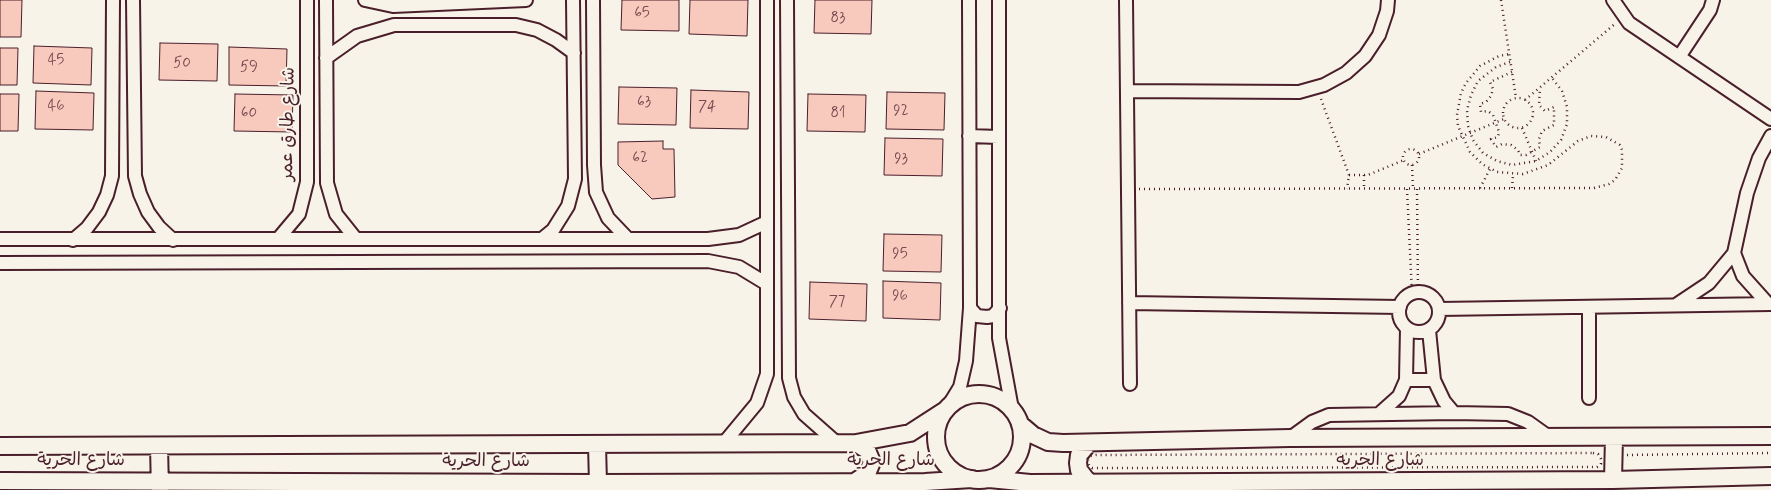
<!DOCTYPE html>
<html>
<head>
<meta charset="utf-8">
<style>
	body { margin:0 }
	canvas { display:block; background:#f7f3e8 }
</style>
</head>
<body>
<canvas width="1771" height="490"></canvas>
<script>
const c = document.querySelector('canvas').getContext('2d');
c.lineJoin = 'round';
function paint(path, color) { c.fillStyle = color; c.fill(path, 'evenodd'); }
const shape = rows => new Path2D(rows.map(r => 'M' + r).join(''));
function stroke(path, color, width, dash) { c.strokeStyle = color; c.lineWidth = width; c.lineCap = dash ? 'butt' : 'round'; c.setLineDash(dash || []); c.stroke(path); }
function write(font, color, halo, rows, align = 'center') {
  c.font = font + ' Mynerve,"Playpen Sans Arabic",sans-serif'; c.lineWidth = 4; c.setLineDash([]); c.textBaseline = 'middle'; c.strokeStyle = halo; c.fillStyle = color; for (const [text, x, y, turn = 0] of rows) {
    c.save(); c.translate(x, y); c.rotate((+turn || 0) * Math.PI / 180); c.textAlign = isNaN(turn) ? turn : align; if (halo) c.strokeText(text, 0, 0); c.fillText(text, 0, 0); c.restore();
  }
}
const building = shape([
	[0,0,22,0,21,37,0,37,0,0],
	[622,0,679,0,679,31,621,30,622,0],
	[690,0,748,0,747,36,689,34,690,0],
	[815,0,872,0,871,34,814,33,815,0],
	[160,43,218,44,217,81,159,80,160,43],
	[34,46,92,48,91,85,33,83,34,46],
	[229,47,287,49,286,86,229,85,229,47],
	[0,48,18,48,17,85,0,85,0,48],
	[619,87,677,88,676,125,618,124,619,87],
	[691,90,749,92,748,129,690,128,691,90],
	[36,91,94,93,93,130,35,129,36,91],
	[887,92,945,93,944,130,886,129,887,92],
	[0,94,19,94,18,131,0,131,0,94],
	[235,94,293,95,292,132,234,131,235,94],
	[808,94,866,95,865,132,807,131,808,94],
	[885,138,943,139,942,176,884,175,885,138],
	[663,141,663,149,674,149,675,197,652,199,618,165,618,142,663,141],
	[884,234,942,235,941,272,883,271,884,234],
	[883,281,941,283,940,320,883,318,883,281],
	[810,282,867,284,866,321,809,319,810,282]
]);
const path = shape([
	[1501,0,1516,98],
	[1510,62,1496,67,1478,81,1471,95,1467,110,1468,126,1473,140,1483,153,1497,161,1512,165,1536,161,1550,152,1561,140,1567,124,1567,107,1562,91,1552,78],
	[1512,72,1490,82,1493,89,1491,96,1486,102,1480,104,1481,112,1488,111,1493,115,1499,132,1498,137,1491,139,1496,147,1502,144,1511,145,1518,150,1520,155,1526,155,1540,147,1539,139,1542,131,1554,125,1554,107,1545,111,1539,105,1540,88],
	'1503 113a15 15 0 1 1 30 0a15 15 0 1 1-30 0Z',
	[1321,99,1349,175,1347,189],
	[1525,100,1616,23],
	[1522,128,1536,161],
	'1403 157a8 8 0 1 1 16 0a8 8 0 1 1-16 0Z',
	[1419,154,1504,119],
	[1412,165,1413,189],
	[1349,175,1368,175,1404,160],
	[1364,175,1364,189],
	[1480,188,1490,169],
	[1512,188,1513,175],
	[1139,189,1594,188,1609,184,1615,180,1622,168,1622,150,1620,145,1606,137,1591,136,1578,141,1548,165,1523,174,1497,172,1482,164,1470,152,1458,126,1457,115,1461,93,1466,83,1480,66,1499,56,1509,54],
	[1407,189,1412,294],
	[1417,189,1418,292],
	[1593,453,1598,454,1601,459,1601,464,1597,467,1092,468,1089,465,1088,460,1091,456,1096,455,1593,453],
	[1627,455,1771,453]
]);
const minor = shape([
	[133,0,135,176,140,194,148,212,159,227,173,240],
	[326,0,327,183,336,214,356,239],
	[365,0,393,6,526,0],
	[593,0,594,165,596,192,608,218,628,239],
	[787,0,789,378,794,397,804,414,838,444],
	[999,0,999,338,1012,409],
	[1126,0,1130,384],
	[1613,0,1629,23,1771,119],
	[1679,57,1710,10,1713,0],
	[326,58,357,36,394,25,516,25,537,30,556,40,574,53],
	[1127,91,1299,92,1324,85,1346,73,1365,56,1379,35,1387,11,1388,0],
	[969,136,999,137],
	[0,239,708,239,739,235,767,222],
	[278,239,299,214,307,182,307,0],
	[542,239,553,230,568,206,575,179,573,0],
	[73,240,87,228,99,212,107,195,112,176,113,0],
	[1734,253,1743,276,1768,304],
	[0,263,708,261,739,267,767,284],
	'1399 312a20 20 0 1 1 40 0a20 20 0 1 1-40 0Z',
	[1129,303,1400,307],
	[1676,305,1709,283,1734,253,1747,193,1759,158,1771,136],
	[1589,307,1589,398],
	[970,308,977,316,987,317,993,316,1000,308],
	[1439,309,1771,304],
	[1429,330,1434,380,1444,401,1454,413],
	[1406,380,1434,380],
	[949,405,960,387,966,361,970,308,969,0],
	[1380,413,1399,396,1406,380,1407,328],
	[1290,438,1312,422,1329,415,1454,413,1508,414,1528,422,1549,437],
	[723,444,757,403,767,374,767,0]
]);
const tertiary = shape([
	'936 437a43 43 0 1 1 86 0a43 43 0 1 1-86 0Z',
	[1020,424,1033,435,1048,442,1063,443,1290,438,1771,436],
	[597,445,598,483],
	[0,446,856,443,910,433,944,411],
	[159,446,160,490],
	[989,479,1030,483,1613,480,1771,476],
	[1613,480,1614,437],
	[0,481,598,483,925,482,972,479],
	[856,481,867,474,872,462,867,450,856,443],
	[1089,483,1079,470,1078,463,1079,455,1089,443]
]);
const numberNames = [
	["65",642,14],
	["83",838,19],
	["45",56,61],
	["50",182,64],
	["59",249,68],
	["63",644,103],
	["46",56,107],
	["74",707,108],
	["92",901,112],
	["60",249,114],
	["81",838,114],
	["62",640,159],
	["93",901,160],
	["95",900,255],
	["96",900,297],
	["77",837,303]
];
const streetNames = [
	["شارع طارق عمر",289,124,-89],
	["شارع الحرية",81,461],
	["شارع الحرية",891,461],
	["شارع الحريه",1380,461],
	["شارع الحرية",486,462]
];
paint(building, '#f8cabd');
stroke(building, '#4a1f2b', 1);
stroke(minor, '#4a1f2b', 16);
stroke(tertiary, '#4a1f2b', 20);
stroke(path, '#4a1f2b', 2.5, [1, 4]);
stroke(minor, '#f7f3e8', 12);
stroke(tertiary, '#f7f3e8', 16);
write('15px', '#764a50', null, numberNames);
write('18px', '#4a1f2b', '#f7f3e8', streetNames);
</script>
</body>
</html>
